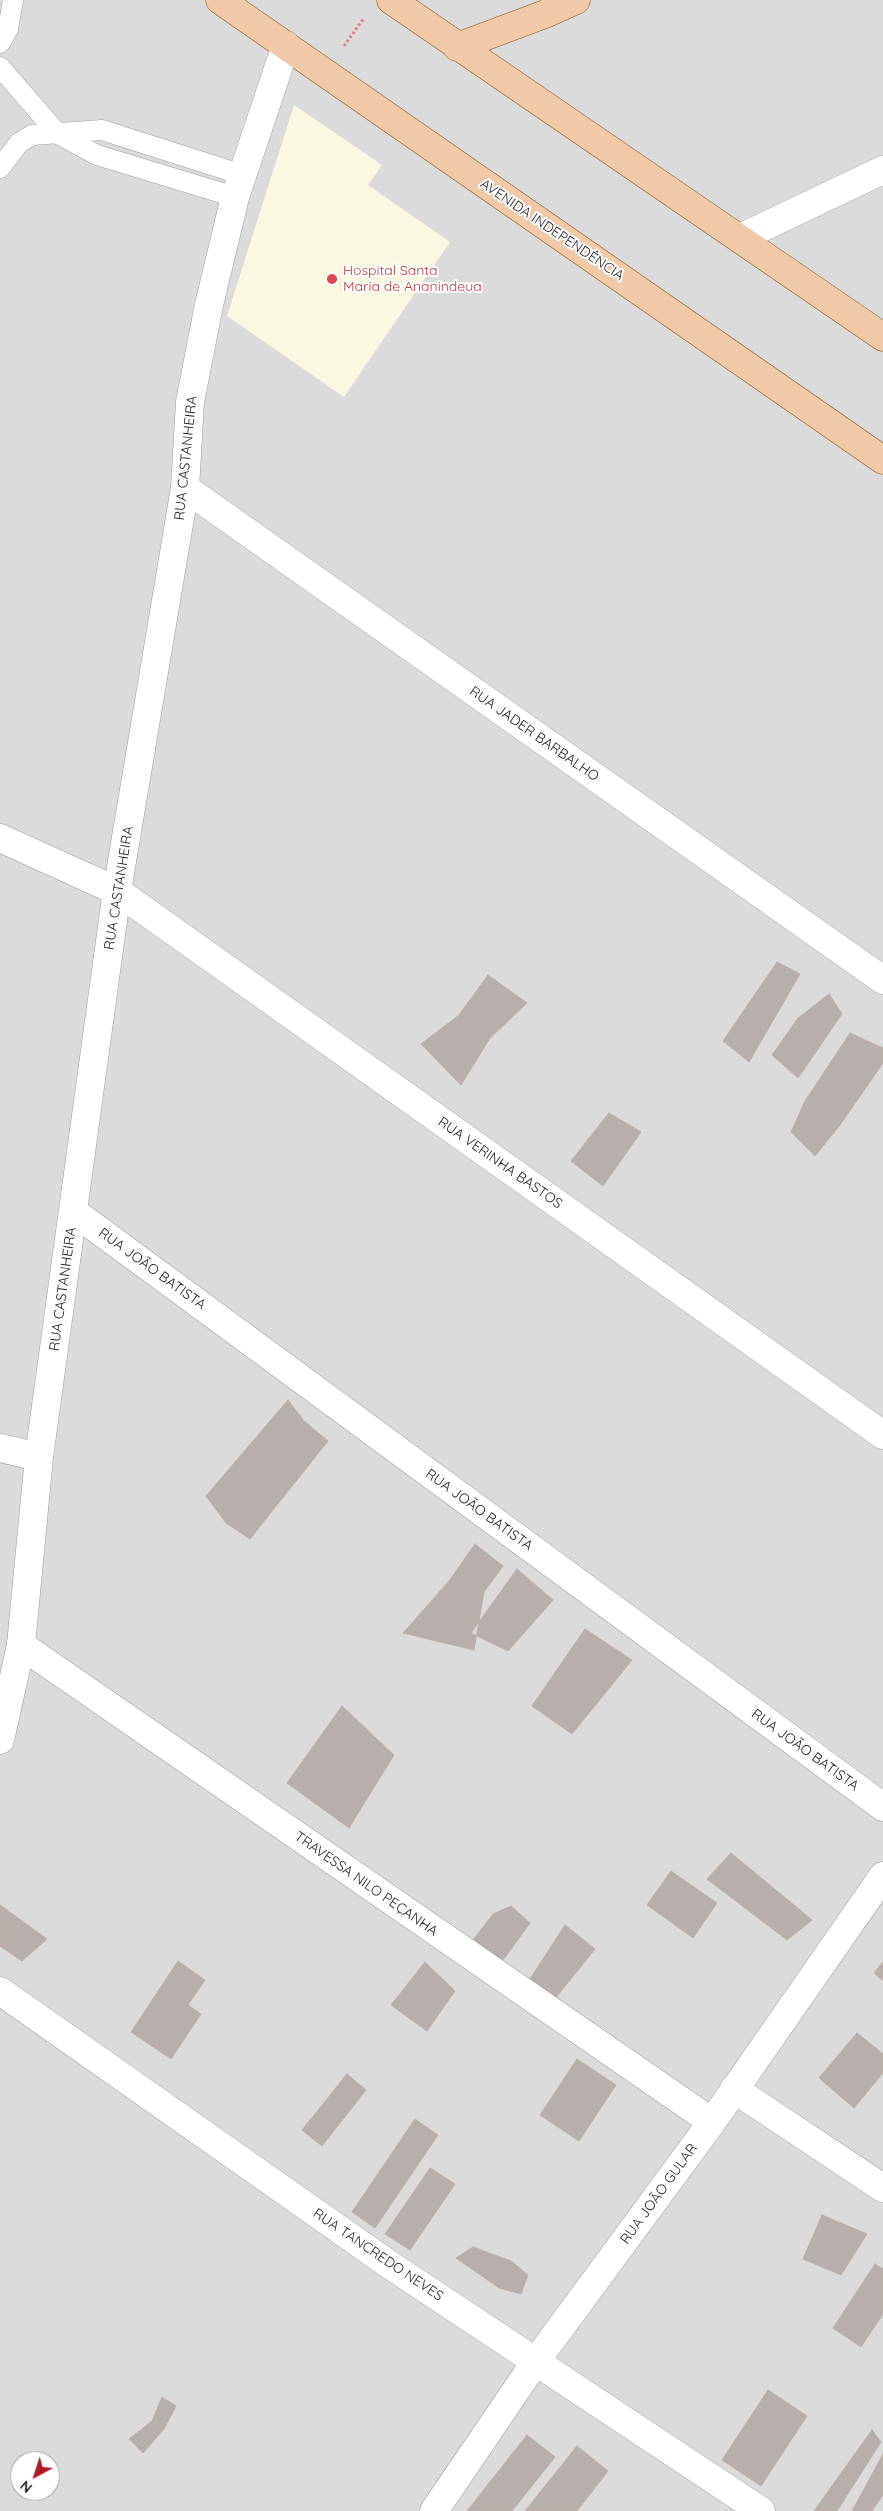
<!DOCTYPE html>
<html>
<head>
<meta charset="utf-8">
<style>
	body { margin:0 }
	#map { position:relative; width:883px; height:2511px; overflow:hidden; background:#eeeae5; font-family:Quicksand,sans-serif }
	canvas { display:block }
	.north { position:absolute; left:10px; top:2451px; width:50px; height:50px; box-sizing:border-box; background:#fff; border:1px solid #a5a5a5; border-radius:50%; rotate:220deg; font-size:14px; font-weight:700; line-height:20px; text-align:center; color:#1e1e1e }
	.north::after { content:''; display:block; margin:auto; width:18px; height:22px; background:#b41927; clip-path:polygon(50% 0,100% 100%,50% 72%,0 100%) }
</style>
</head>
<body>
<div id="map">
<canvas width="883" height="2511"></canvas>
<div class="north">N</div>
</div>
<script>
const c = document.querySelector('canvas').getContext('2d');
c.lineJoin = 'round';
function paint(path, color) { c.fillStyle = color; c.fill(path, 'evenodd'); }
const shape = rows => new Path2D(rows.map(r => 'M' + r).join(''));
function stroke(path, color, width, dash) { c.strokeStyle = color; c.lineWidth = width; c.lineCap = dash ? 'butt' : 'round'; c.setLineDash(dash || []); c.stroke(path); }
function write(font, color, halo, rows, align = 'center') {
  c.font = font + ' Quicksand,sans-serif'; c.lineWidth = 4; c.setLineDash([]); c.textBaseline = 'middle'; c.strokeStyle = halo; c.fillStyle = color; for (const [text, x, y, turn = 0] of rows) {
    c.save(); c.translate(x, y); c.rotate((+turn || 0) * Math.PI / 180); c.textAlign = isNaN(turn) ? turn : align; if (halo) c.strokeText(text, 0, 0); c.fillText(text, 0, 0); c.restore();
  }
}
const residential = shape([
	[0,0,883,0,883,2511,0,2511],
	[20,2461,50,2461,50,2491,20,2491]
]);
const education = shape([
	[294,105,382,165,368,185,450,242,344,397,227,316]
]);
const building = shape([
	[777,962,800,974,749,1062,723,1041,777,962],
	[488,975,527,1003,490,1038,461,1085,421,1044,459,1015,488,975],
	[829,994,842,1014,798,1078,772,1055,798,1018,829,994],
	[850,1033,883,1048,883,1063,840,1125,815,1156,791,1132,805,1101,850,1033],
	[609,1113,641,1132,603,1186,571,1161,609,1113],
	[288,1400,304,1421,328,1441,250,1539,226,1523,206,1496,288,1400],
	[475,1544,503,1566,484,1592,474,1650,403,1633,449,1581,475,1544],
	[517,1569,553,1600,508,1651,471,1633,517,1569],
	[585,1629,632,1660,572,1734,532,1706,585,1629],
	[342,1706,394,1755,349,1828,287,1783,342,1706],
	[731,1853,812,1920,787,1940,707,1879,731,1853],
	[671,1871,717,1903,693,1938,647,1905,671,1871],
	[0,1905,47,1939,22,1961,0,1946,0,1905],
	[511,1906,530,1923,501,1963,473,1940,493,1914,511,1906],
	[565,1925,595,1949,554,2000,528,1982,565,1925],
	[178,1961,205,1980,188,2005,201,2014,171,2059,131,2032,178,1961],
	[425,1962,455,1991,427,2031,391,2005,425,1962],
	[883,1962,883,1981,874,1973,883,1962],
	[857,2033,883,2054,883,2073,854,2108,819,2078,857,2033],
	[577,2059,616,2085,579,2141,540,2115,577,2059],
	[347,2074,366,2090,322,2146,302,2130,347,2074],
	[415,2119,438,2135,375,2228,352,2212,415,2119],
	[430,2168,455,2184,410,2250,385,2234,430,2168],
	[822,2215,867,2234,841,2275,803,2259,822,2215],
	[473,2247,511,2261,528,2275,521,2294,499,2288,456,2258,473,2247],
	[875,2264,883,2269,883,2314,861,2347,833,2328,875,2264],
	[768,2390,807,2416,761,2486,722,2460,768,2390],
	[162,2397,176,2406,164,2429,143,2453,129,2439,152,2421,162,2397],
	[872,2430,881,2442,837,2511,814,2511,872,2430],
	[527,2435,555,2457,512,2511,467,2511,527,2435],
	[577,2446,608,2471,577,2511,525,2511,577,2446],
	[883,2454,883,2495,872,2511,852,2511,883,2454]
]);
const path = shape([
	[344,46,364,18]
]);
const service = shape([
	[0,43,8,29,13,0],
	[0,67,58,134,97,155,235,197],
	[0,168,19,143,32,135,102,130,243,175]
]);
const minor = shape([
	[740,238,883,170],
	[185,488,883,980],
	[0,838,117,891,883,1435],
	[74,1212,883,1807],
	[0,1448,39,1457],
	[21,1645,712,2122],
	[0,1991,390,2265,761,2511],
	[734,2089,883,2188],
	[434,2511,536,2361,712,2122,883,1876]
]);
const tertiary = shape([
	[0,1740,21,1645,39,1457,117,891,185,488,190,402,209,305,235,197,286,45]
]);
const primary = shape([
	[220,0,883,460],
	[391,0,883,337],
	[457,47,545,14,576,0]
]);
const markers = [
	[332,279,6,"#e0444e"]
];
const streetNames = [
	["AVENIDA INDEPENDÊNCIA",552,230,34],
	["RUA CASTANHEIRA",186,458,-84],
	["RUA JADER BARBALHO",534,734,35],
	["RUA CASTANHEIRA",119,888,-81],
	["RUA VERINHA BASTOS",500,1163,35],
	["RUA JOÃO BATISTA",152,1269,36],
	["RUA CASTANHEIRA",63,1289,-82],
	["RUA JOÃO BATISTA",479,1510,36],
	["RUA JOÃO BATISTA",805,1750,36],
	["TRAVESSA NILO PEÇANHA",366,1884,35],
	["RUA JOÃO GULAR",659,2194,-54],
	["RUA TANCREDO NEVES",378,2255,34]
];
const healthNames = [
	["Hospital Santa",343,271],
	["Maria de Ananindeua",343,287]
];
paint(residential, '#dcdbdb');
paint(education, '#fbf8e1');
paint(building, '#b7afab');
stroke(building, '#beb0aa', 1);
stroke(service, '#9f9f9f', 21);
stroke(minor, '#9f9f9f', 29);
stroke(tertiary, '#9f9f9f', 29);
stroke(primary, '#865512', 29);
stroke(path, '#e97c7c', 3, [2.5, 2.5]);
stroke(service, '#fff', 20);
stroke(minor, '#fff', 28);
stroke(tertiary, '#fff', 28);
stroke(primary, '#f0caa8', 28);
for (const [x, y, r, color] of markers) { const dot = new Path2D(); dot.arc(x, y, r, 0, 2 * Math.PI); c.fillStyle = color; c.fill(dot); stroke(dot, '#fff', 2); }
write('14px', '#1e1e1e', '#fff', streetNames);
write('14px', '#be3a42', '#fff', healthNames, 'left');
</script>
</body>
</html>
